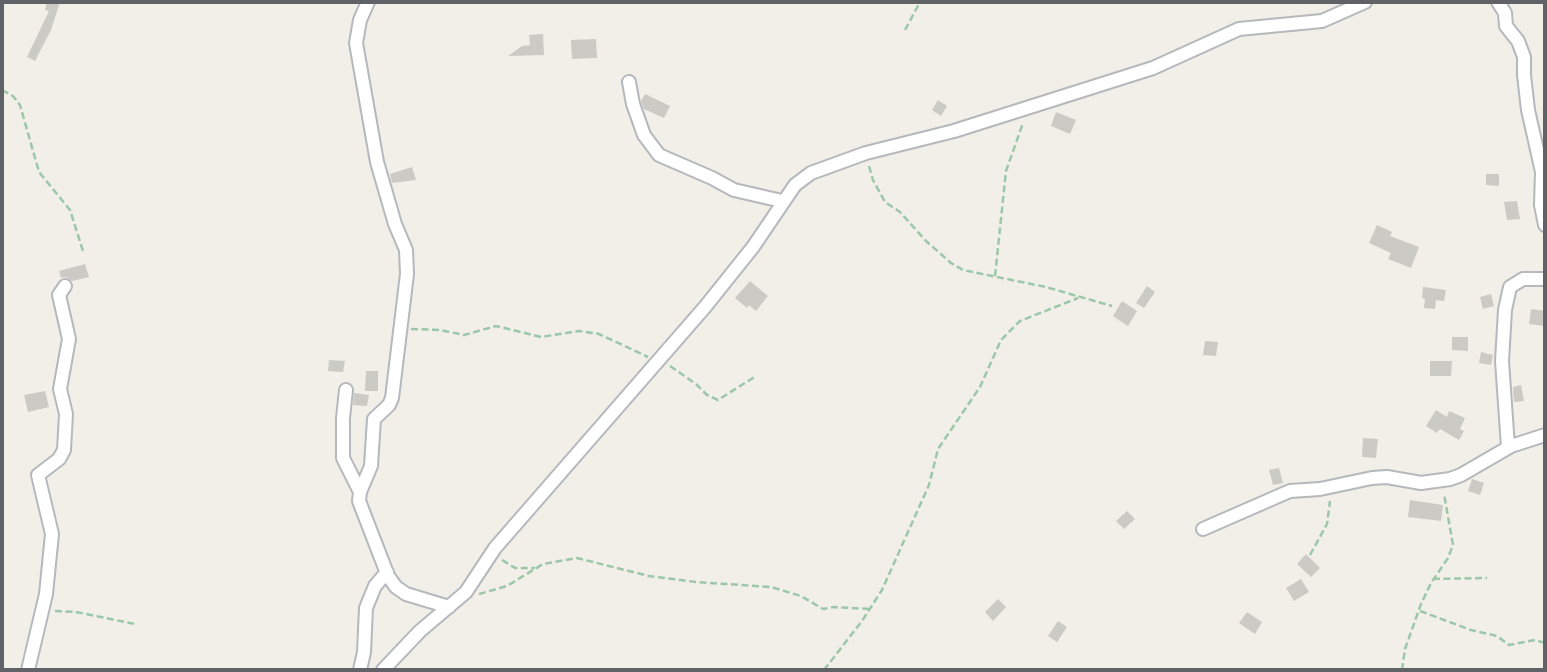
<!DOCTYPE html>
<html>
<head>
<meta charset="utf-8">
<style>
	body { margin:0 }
	#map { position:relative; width:1547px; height:672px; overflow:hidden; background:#f1efe8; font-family:"PT Sans Narrow",sans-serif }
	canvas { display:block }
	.frame { position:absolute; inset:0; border:4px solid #5f6368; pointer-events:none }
</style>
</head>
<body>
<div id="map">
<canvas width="1547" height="672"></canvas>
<div class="frame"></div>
</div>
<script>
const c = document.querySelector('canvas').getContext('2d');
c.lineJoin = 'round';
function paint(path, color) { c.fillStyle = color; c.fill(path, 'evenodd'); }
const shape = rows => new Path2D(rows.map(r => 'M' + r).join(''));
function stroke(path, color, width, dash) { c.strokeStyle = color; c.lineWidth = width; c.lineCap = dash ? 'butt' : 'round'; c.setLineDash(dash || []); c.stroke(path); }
const building = shape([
	[47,2,60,2,51,30,35,61,27,57,49,11,45,10],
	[543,34,544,55,508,56,522,46,530,45,529,35],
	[596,39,597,58,572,59,571,40],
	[645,94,670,106,664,118,644,109,641,101],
	[938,100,947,106,941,116,932,110],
	[1056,112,1076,120,1070,134,1051,126],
	[412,167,416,180,392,183,390,174],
	[1486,174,1499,174,1499,186,1486,185],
	[1517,201,1520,219,1507,220,1504,202],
	[1377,225,1392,232,1390,236,1419,247,1411,268,1388,259,1391,253,1369,243],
	[85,264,89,277,72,281,66,277,61,278,59,271],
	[750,281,768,296,756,311,749,305,747,308,735,298],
	[1147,286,1155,292,1144,308,1136,303],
	[1423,287,1446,290,1444,301,1436,300,1435,309,1424,308,1425,299,1422,298],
	[1491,294,1494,306,1483,309,1480,297],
	[1122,301,1137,311,1128,326,1113,316],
	[1531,309,1545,311,1545,326,1529,324],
	[1452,337,1468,337,1468,351,1452,350],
	[1205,341,1218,342,1216,356,1203,355],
	[1481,352,1493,355,1491,365,1479,363],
	[329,360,345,361,343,372,328,371],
	[1430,361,1452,361,1451,376,1430,376],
	[366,371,378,371,378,391,365,391],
	[1521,385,1524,401,1514,402,1513,387],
	[45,391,49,407,28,412,24,395],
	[354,393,369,395,367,406,353,405],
	[1436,410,1447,417,1449,411,1465,418,1460,429,1464,431,1459,440,1440,429,1437,433,1426,426],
	[1363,438,1378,439,1376,458,1362,457],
	[1279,468,1283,483,1273,485,1269,470],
	[1472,479,1484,483,1480,495,1468,491],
	[1410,500,1443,505,1441,521,1408,517],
	[1127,511,1135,519,1124,529,1116,521],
	[1306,554,1320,568,1311,577,1297,564],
	[1301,579,1309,592,1294,601,1286,588],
	[998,599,1006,607,993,621,985,612],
	[1247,612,1262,622,1255,634,1239,623],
	[1058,621,1067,627,1057,642,1048,636]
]);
const path = shape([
	[905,30,920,2],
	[2,90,13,96,20,105,39,172,70,210,83,251],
	[869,166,873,180,885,202,900,212,926,241,951,263,963,270,1046,287,1112,306],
	[995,276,1006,171,1023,123],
	[411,329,440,330,464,335,496,326,541,337,579,331,599,334,648,357],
	[670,366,696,384,707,395,718,400,756,376],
	[1310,555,1327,524,1330,501],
	[502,560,515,568,535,568],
	[1433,579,1487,578],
	[479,594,507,586,543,564,577,558,649,576,696,582,771,587,801,596,823,609,834,607,869,609],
	[55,611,76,612,135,624],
	[1420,611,1471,630,1497,636,1509,645,1535,640,1545,643],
	[2,669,3,670],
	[824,670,862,621,882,590,929,485,938,449,980,387,1001,340,1020,321,1078,298],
	[1402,670,1405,649,1421,604,1431,583,1448,558,1453,545,1444,494]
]);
const street = shape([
	[368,2,360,20,356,43,377,162,395,224,406,250,407,274,392,398,389,405,374,419,371,466,360,492,359,501,388,576,396,587,406,594,449,607],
	[1498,2,1505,13,1506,26,1518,41,1524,57,1524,75,1528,110,1542,172,1541,205,1545,225],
	[629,82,633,104,644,135,659,155,712,178,734,190,782,201],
	[346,390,343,418,343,458,360,492],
	[1508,447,1502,361,1505,310,1510,287,1523,279,1545,279],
	[1203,529,1290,491,1320,489,1372,478,1387,477,1421,483,1450,479,1461,475,1511,446,1545,435],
	[28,670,46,594,52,534,38,475,59,459,64,450,66,414,60,389,69,339,59,295,65,286],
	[360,670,364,652,366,608,375,586,387,572],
	[383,670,420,631,466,592,495,548,705,307,753,247,795,185,811,173,866,153,954,131,1153,68,1239,29,1322,21,1365,2]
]);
paint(building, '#cccac5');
stroke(street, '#b5b8bc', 16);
stroke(path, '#9cc7a9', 2.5, [7, 3.5]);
stroke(street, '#fff', 12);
</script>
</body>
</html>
